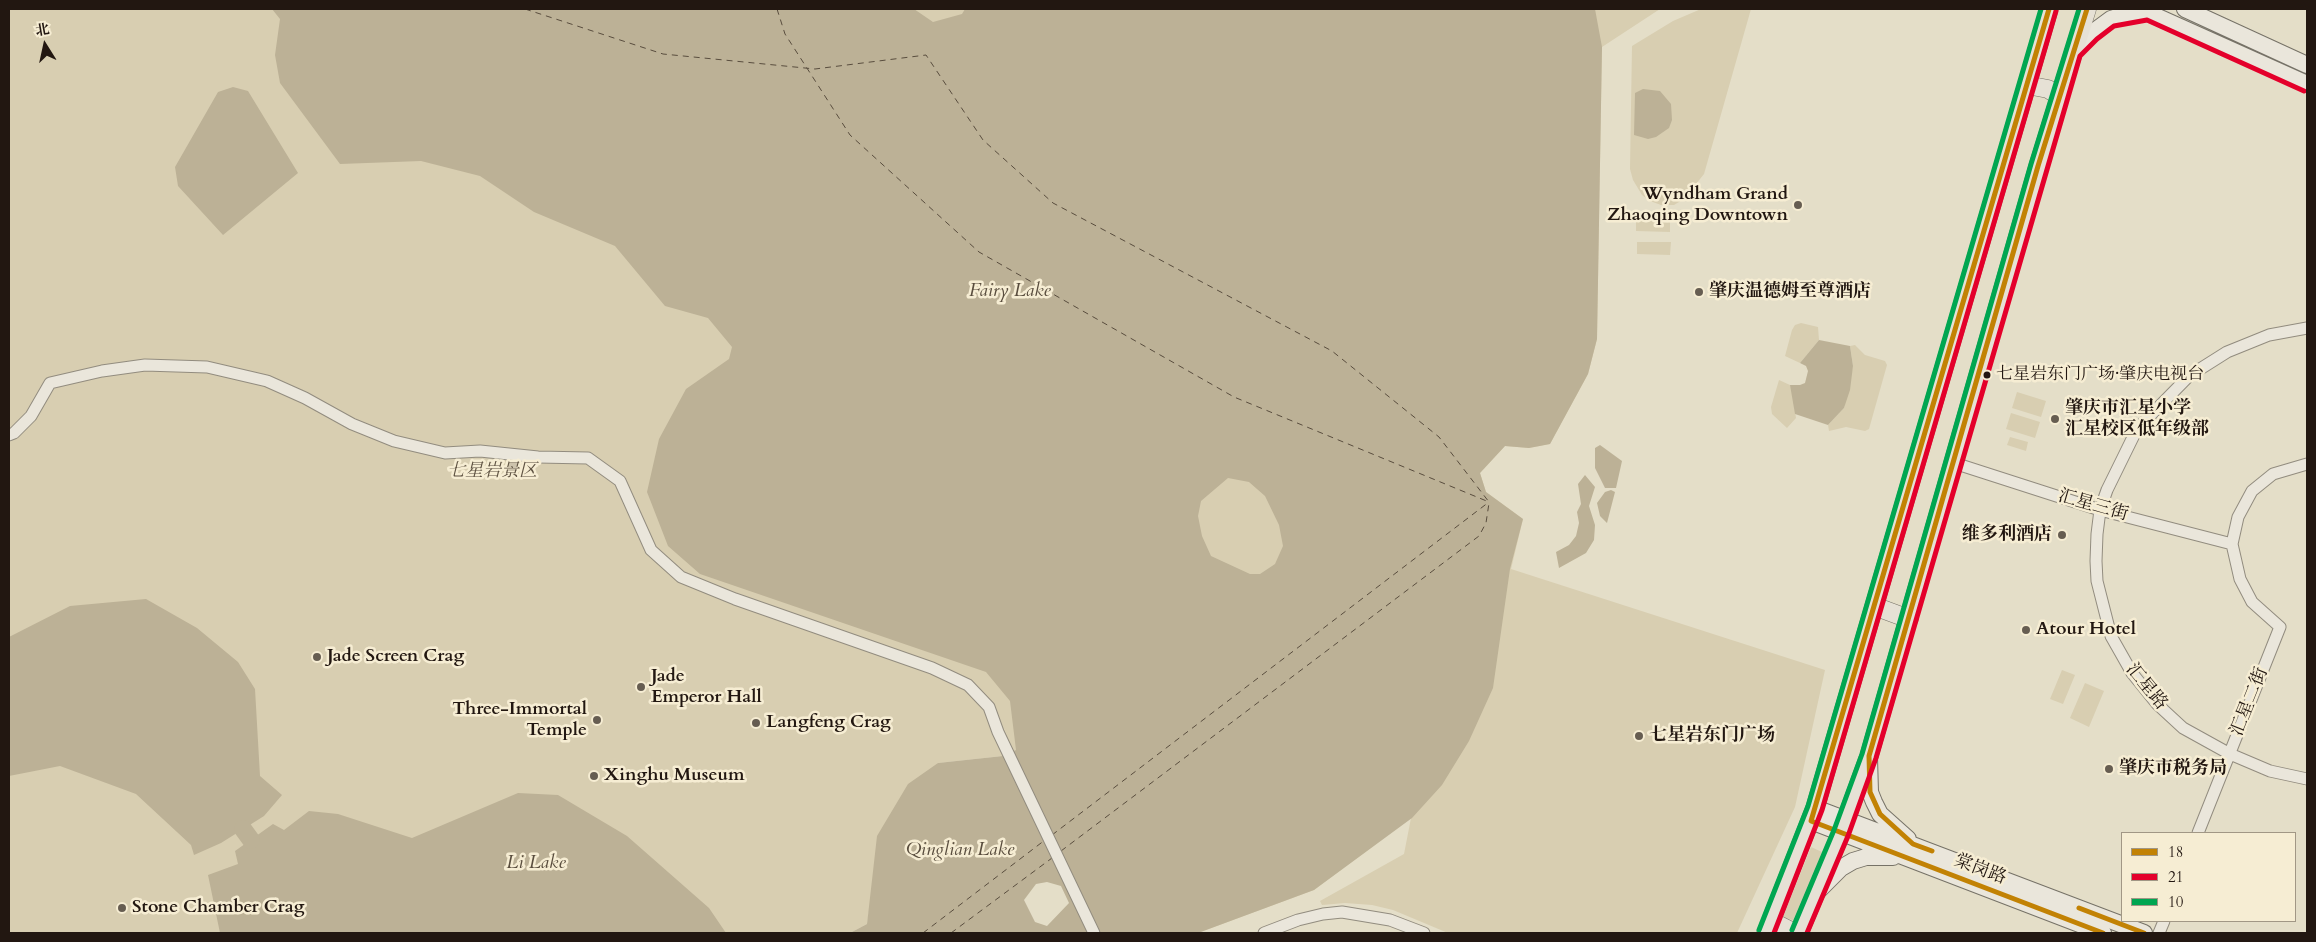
<!DOCTYPE html>
<html>
<head>
<meta charset="utf-8">
<style>
	body { margin:0 }
	#map { position:relative; width:2316px; height:942px; overflow:hidden; background:#e4dec8; font-family:Cardo,"Noto Serif SC",serif }
	canvas { display:block }
	.frame { position:absolute; inset:0; border:10px solid #221711; pointer-events:none }
	.legend { position:absolute; left:2121px; top:832px; width:175px; height:90px; box-sizing:border-box; background:#f6edd3; border:1px solid #a19785; margin:0; padding:6px 9px; list-style:none; font-size:15px; color:#221711 }
	.legend li { display:flex; align-items:center; gap:10px; height:25px }
	.legend b { width:25px; border:1px solid #a19785 }
	.north { position:absolute; left:20px; top:20px; width:50px; height:50px; -webkit-text-stroke:4px #f6edd3; paint-order:stroke; rotate:350deg; font-size:14px; font-weight:700; line-height:20px; text-align:center; color:#221711 }
	.north::after { content:''; display:block; margin:auto; width:18px; height:22px; background:#221711; clip-path:polygon(50% 0,100% 100%,50% 72%,0 100%) }
</style>
</head>
<body>
<div id="map">
<canvas width="2316" height="942"></canvas>
<div class="frame"></div>
<ul class="legend">
<li><b style="height:6px;background:#c28204"></b>18</li>
<li><b style="height:6px;background:#e4002b"></b>21</li>
<li><b style="height:6px;background:#00a651"></b>10</li>
</ul>
<div class="north">北</div>
</div>
<script>
const c = document.querySelector('canvas').getContext('2d');
c.lineJoin = 'round';
function paint(path, color) { c.fillStyle = color; c.fill(path, 'evenodd'); }
const shape = rows => new Path2D(rows.map(r => 'M' + r).join(''));
function stroke(path, color, width, dash) { c.strokeStyle = color; c.lineWidth = width; c.lineCap = dash ? 'butt' : 'round'; c.setLineDash(dash || []); c.stroke(path); }
function write(font, color, halo, rows, align = 'center') {
  c.font = font + ' Cardo,"Noto Serif SC",serif'; c.lineWidth = 5; c.setLineDash([]); c.textBaseline = 'middle'; c.strokeStyle = halo; c.fillStyle = color; for (const [text, x, y, turn = 0] of rows) {
    c.save(); c.translate(x, y); c.rotate((+turn || 0) * Math.PI / 180); c.textAlign = isNaN(turn) ? turn : align; if (halo) c.strokeText(text, 0, 0); c.fillText(text, 0, 0); c.restore();
  }
}
const green = shape([
	[9,9,1660,9,1602,47,1597,339,1588,374,1550,444,1529,448,1505,446,1480,473,1486,492,1523,519,1511,569,1825,670,1795,807,1737,933,1448,933,1393,910,1372,905,1345,903,1322,905,1320,901,1404,854,1411,818,1314,890,1198,933,1003,756,938,763,871,899,867,924,850,933,9,933],
	[1701,9,1751,9,1704,174,1684,199,1674,205,1661,205,1650,201,1642,195,1633,180,1630,169,1632,46,1673,21],
	[1636,219,1670,219,1670,232,1636,231],
	[1637,242,1671,242,1670,255,1637,254],
	[1801,323,1818,327,1819,340,1800,363,1785,356,1792,330,1795,325],
	[1855,345,1865,355,1885,361,1887,365,1869,429,1865,431,1846,427,1829,431,1828,425,1844,408,1853,366,1850,346],
	[1779,380,1790,385,1792,389,1796,418,1787,428,1772,414,1771,407],
	[2017,392,2046,401,2041,417,2012,408],
	[2011,413,2040,422,2035,438,2006,429],
	[2010,437,2028,442,2026,451,2007,445],
	[2062,670,2075,675,2063,704,2050,699],
	[2085,683,2104,691,2089,727,2070,718],
	[1811,847,1822,852,1795,921,1783,917]
]);
const water = shape([
	[272,9,914,9,933,22,962,14,965,9,1595,9,1602,47,1597,339,1588,374,1550,444,1529,448,1505,446,1480,473,1486,492,1523,519,1510,569,1493,688,1469,741,1442,785,1412,818,1314,890,1198,933,850,933,867,924,877,836,908,784,938,763,1003,756,1016,750,1010,701,986,672,700,574,668,546,647,492,659,439,686,389,729,359,732,347,708,318,665,306,615,246,534,212,480,176,421,161,340,164,280,83,275,55,280,19],
	[1228,478,1249,482,1265,496,1279,525,1283,546,1275,564,1260,574,1250,574,1211,556,1202,536,1198,516,1201,501],
	[1047,882,1061,886,1069,903,1047,926,1035,922,1024,900,1036,884],
	[233,87,248,91,298,173,223,235,178,186,175,167,218,92],
	[1643,89,1660,91,1671,104,1672,120,1669,128,1656,137,1648,139,1634,135,1635,93],
	[1819,340,1850,346,1853,366,1850,390,1844,408,1828,425,1795,414,1790,385,1800,385,1805,383,1808,371,1806,366,1800,363],
	[1600,445,1622,461,1616,488,1605,488,1595,468,1595,448],
	[1585,475,1595,487,1589,506,1595,525,1594,540,1586,553,1559,568,1556,552,1569,545,1576,536,1579,523,1577,512,1581,504,1578,484],
	[1611,490,1615,492,1607,523,1600,516,1597,503,1605,492],
	[146,599,197,628,238,662,255,689,260,776,282,795,264,816,221,843,194,855,191,845,136,794,60,766,9,776,9,637,70,606],
	[518,793,558,795,627,836,709,908,726,933,220,933,208,875,238,864,235,851,273,824,284,830,309,811,338,814,412,838]
]);
const river = shape([
	[243,829,251,840]
]);
const ferry = shape([
	[525,9,663,54,815,69,926,55,983,140,1053,203,1332,351,1439,437,1489,502],
	[777,9,785,34,850,135,979,252,1234,397,1489,502],
	[1052,835,1489,502],
	[1061,851,1479,536,1486,523,1489,503],
	[923,933,1045,840],
	[951,933,1052,858]
]);
const street = shape([
	[2307,328,2269,335,2227,352,2189,376,2137,429,2107,490,2100,510,2097,534,2096,561,2097,581,2111,636,2132,673,2157,704,2183,728,2230,754,2270,771,2307,779],
	[9,435,14,433,31,416,50,383,102,371,145,365,207,367,267,381,305,398,352,424,394,441,445,453,480,451,538,457,588,458,620,481,651,550,681,577,735,599,932,668,968,685,989,707,998,732,1094,933],
	[1954,463,2100,510,2232,544],
	[2198,833,2280,627,2252,602,2240,579,2232,544,2238,517,2252,491,2273,474,2307,464],
	[1264,933,1298,920,1323,914,1342,912,1390,920,1424,933],
	[2159,933,2164,921]
]);
const secondary = shape([
	[2140,9,2307,84],
	[2185,9,2307,65],
	[2073,52,2092,33,2111,19,2124,15,2148,12],
	[1869,758,1870,792,1874,802,1880,814,1908,839],
	[1815,808,2144,933],
	[1811,821,2103,933],
	[1816,893,1841,868,1853,861,1866,857,1893,857]
]);
const primary = shape([
	[2027,85,2048,89,2059,96],
	[1874,606,1909,619],
	[1771,921,1795,933],
	[1766,933,1815,808,2049,9],
	[1799,933,1841,833,1869,756,2038,166,2087,9]
]);
const bus1 = shape([
	[2049,9,1811,821,2103,933],
	[1932,851,1913,844,1880,814,1870,792,1869,756,2038,166,2087,9],
	[2079,908,2144,933]
]);
const bus2 = shape([
	[1774,933,1822,810,2056,11],
	[1807,933,1848,836,1876,758,2080,56,2097,39,2114,26,2147,20,2304,91]
]);
const bus3 = shape([
	[1759,930,1808,806,2041,9],
	[1792,930,1834,830,1862,754,2031,164,2079,9]
]);
const markers = [
	[1798,205,5,"#665d51"],
	[1699,292,5,"#665d51"],
	[1987,375,4.5,"#221711"],
	[2055,419,5,"#665d51"],
	[2062,535,5,"#665d51"],
	[2026,630,5,"#665d51"],
	[317,657,5,"#665d51"],
	[641,687,5,"#665d51"],
	[597,720,5,"#665d51"],
	[756,723,5,"#665d51"],
	[1639,736,5,"#665d51"],
	[2109,769,5,"#665d51"],
	[594,776,5,"#665d51"],
	[122,908,5,"#665d51"]
];
const busNames = [
	["七星岩东门广场·肇庆电视台",1996,375]
];
const poiNames = [
	["Wyndham Grand",1788,195,"right"],
	["Zhaoqing Downtown",1788,216,"right"],
	["肇庆温德姆至尊酒店",1709,292],
	["肇庆市汇星小学",2065,409],
	["汇星校区低年级部",2065,430],
	["维多利酒店",2052,535,"right"],
	["Atour Hotel",2036,630],
	["Jade Screen Crag",327,657],
	["Jade",651,677],
	["Emperor Hall",651,698],
	["Three-Immortal",587,710,"right"],
	["Temple",587,731,"right"],
	["Langfeng Crag",766,723],
	["七星岩东门广场",1649,736],
	["肇庆市税务局",2119,769],
	["Xinghu Museum",604,776],
	["Stone Chamber Crag",132,908]
];
const parkNames = [
	["七星岩景区",492,472]
];
const streetNames = [
	["汇星三街",2093,506,16],
	["汇星路",2146,687,51],
	["汇星二街",2250,702,-68],
	["棠岗路",1980,870,21]
];
const waterNames = [
	["Fairy Lake",1010,292],
	["Qinglian Lake",960,851],
	["Li Lake",536,864]
];
paint(green, '#d8ceb1');
paint(water, '#bcb196');
stroke(river, '#bcb196', 18);
stroke(ferry, '#594d3e', 1, [6, 5]);
stroke(street, '#928c7f', 13);
stroke(secondary, '#767267', 18);
stroke(primary, '#767267', 19);
stroke(street, '#eae6db', 11);
stroke(secondary, '#eae6db', 16);
stroke(primary, '#e6e1d5', 18);
stroke(bus1, '#c28204', 5);
stroke(bus2, '#e4002b', 5);
stroke(bus3, '#00a651', 5);
for (const [x, y, r, color] of markers) { const dot = new Path2D(); dot.arc(x, y, r, 0, 2 * Math.PI); c.fillStyle = color; c.fill(dot); stroke(dot, '#f6edd3', 2); }
write('17px', '#221711', '#f6edd3', busNames, 'left');
write('bold 18px', '#221711', '#f6edd3', poiNames, 'left');
write('italic 18px', '#5e5242', '#f6edd3', parkNames);
write('18px', '#221711', '#f6edd3', streetNames);
write('italic 19px', '#594d3e', '#f6edd3', waterNames);
</script>
</body>
</html>
